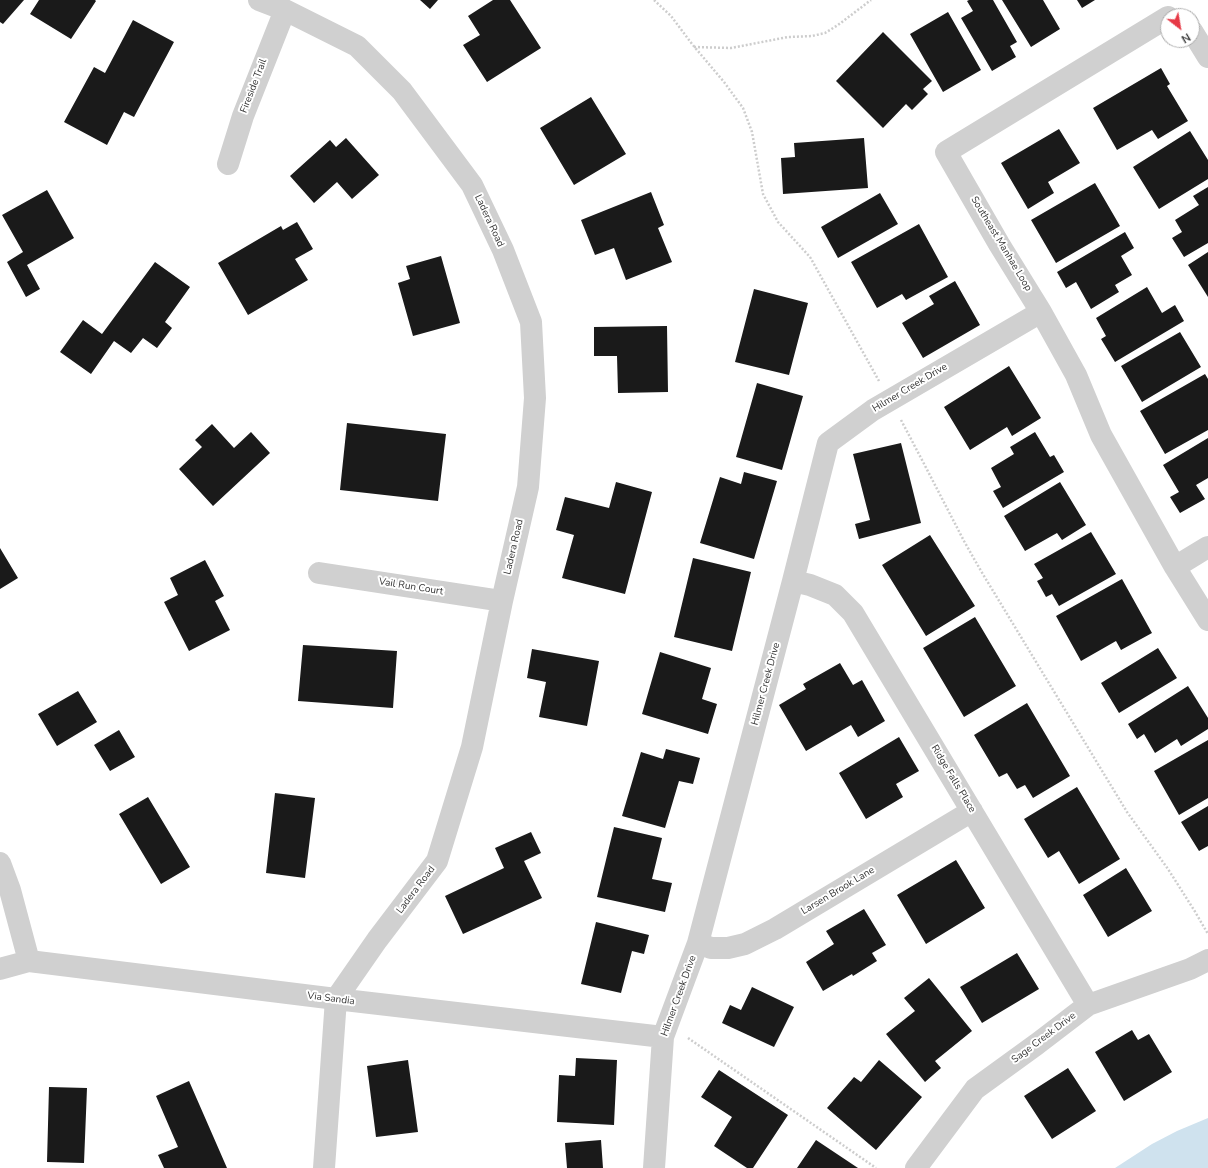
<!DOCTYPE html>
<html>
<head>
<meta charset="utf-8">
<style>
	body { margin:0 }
	#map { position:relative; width:1208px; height:1168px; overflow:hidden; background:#fff; font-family:"Nunito Sans",sans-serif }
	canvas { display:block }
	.north { position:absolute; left:1160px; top:8px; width:40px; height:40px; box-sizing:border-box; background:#fff; border:1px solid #adadad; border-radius:50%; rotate:149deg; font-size:11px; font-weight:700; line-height:16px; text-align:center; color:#333 }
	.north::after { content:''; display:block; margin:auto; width:14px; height:18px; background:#e63946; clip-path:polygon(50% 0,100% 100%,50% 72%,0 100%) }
</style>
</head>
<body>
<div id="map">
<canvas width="1208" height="1168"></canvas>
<div class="north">N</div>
</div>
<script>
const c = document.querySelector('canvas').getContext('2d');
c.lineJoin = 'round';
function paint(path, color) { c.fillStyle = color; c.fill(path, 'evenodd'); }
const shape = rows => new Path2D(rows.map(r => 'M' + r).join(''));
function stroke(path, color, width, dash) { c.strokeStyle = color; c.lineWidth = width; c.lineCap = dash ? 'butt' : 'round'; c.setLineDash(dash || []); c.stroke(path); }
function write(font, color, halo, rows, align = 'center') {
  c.font = font + ' "Nunito Sans",sans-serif'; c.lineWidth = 4; c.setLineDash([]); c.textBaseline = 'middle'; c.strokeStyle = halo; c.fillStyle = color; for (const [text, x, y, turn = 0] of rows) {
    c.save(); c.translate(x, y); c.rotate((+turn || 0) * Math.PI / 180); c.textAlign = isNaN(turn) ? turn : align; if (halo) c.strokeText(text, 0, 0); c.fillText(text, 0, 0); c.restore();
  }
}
const water = shape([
	[1208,1118,1208,1168,1115,1168,1152,1144,1177,1131]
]);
const building = shape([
	[0,0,24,0,3,24,0,22],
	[39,0,95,0,96,1,71,39,30,14],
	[420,0,438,0,430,9],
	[493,0,510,0,541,48,487,82,463,45,480,35,468,16],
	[969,0,993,0,1017,42,1010,46,1016,57,992,71,961,18,973,11,967,1],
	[1002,0,1043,0,1060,29,1031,47],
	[1077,0,1095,0,1082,8],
	[948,12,981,70,943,92,910,34],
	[133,20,174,42,134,117,124,112,107,145,64,122,94,67,105,73],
	[883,32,932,81,923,89,928,94,912,110,906,104,883,128,836,81],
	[1161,68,1170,84,1167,86,1188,121,1158,139,1152,130,1117,150,1093,108],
	[591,97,626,154,574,185,540,128],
	[1059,129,1080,163,1048,182,1054,193,1028,209,1001,163],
	[1190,131,1208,160,1208,179,1159,209,1133,167],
	[346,138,379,175,352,199,337,182,314,203,290,176,330,140,336,147],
	[864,138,868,188,783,194,781,158,795,157,794,143],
	[1095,183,1120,226,1056,263,1031,220],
	[1208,187,1208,243,1184,257,1172,238,1182,232,1175,220,1199,205,1193,196],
	[47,190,74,238,27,265,40,289,26,297,7,262,23,252,2,215],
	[651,192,664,225,658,228,672,262,626,280,614,248,595,255,581,220],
	[880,193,898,224,838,258,821,227],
	[297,222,313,249,295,259,308,280,248,315,218,263,281,226,283,230],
	[919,224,948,277,906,300,902,294,877,308,851,262],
	[1125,232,1134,248,1121,256,1132,275,1115,285,1119,292,1091,309,1076,282,1066,288,1057,272],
	[1208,252,1208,297,1188,265],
	[441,256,460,323,413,336,398,283,410,279,406,266],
	[155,262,190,287,165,322,172,328,157,348,143,338,131,353,114,341,91,374,60,352,83,320,102,334],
	[955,281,980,325,923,358,902,323,934,304,929,296],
	[1147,287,1162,313,1175,305,1184,321,1115,362,1101,339,1106,336,1096,318],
	[754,289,808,303,789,375,735,362],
	[667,326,668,392,618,393,617,356,594,356,594,327],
	[1180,332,1201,367,1142,402,1121,366],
	[1009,366,1041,418,1012,436,1007,427,970,450,944,407],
	[1205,374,1208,379,1208,430,1165,454,1140,411],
	[757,383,803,396,782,470,736,457],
	[347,423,446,434,438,501,340,490],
	[212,424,234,448,251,432,270,453,213,506,179,469,202,447,195,440],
	[1035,432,1050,457,1054,455,1064,472,1003,508,993,491,1001,487,991,468,1014,454,1010,447],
	[1208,438,1208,478,1196,485,1205,499,1180,513,1170,497,1179,492,1163,465],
	[901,443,921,523,859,539,855,524,870,520,853,454],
	[744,472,777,481,754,559,700,543,720,477,741,484],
	[616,482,652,492,625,594,562,578,574,535,556,530,565,497,609,508],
	[1060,482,1086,525,1062,540,1057,533,1025,551,1004,516],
	[1091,532,1116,574,1059,606,1052,594,1046,597,1037,581,1043,578,1034,564],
	[930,535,975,606,926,636,882,565],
	[0,548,18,578,0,589],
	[693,558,751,572,732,651,674,637],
	[205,560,224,596,215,601,230,630,189,651,164,602,178,595,170,578],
	[1122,579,1152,633,1121,650,1116,641,1081,661,1056,616],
	[975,617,1016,686,964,717,923,648],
	[303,645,397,651,393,708,298,701],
	[1158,648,1177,678,1119,713,1101,683],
	[532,649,599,661,587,726,539,717,546,682,527,678],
	[660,652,711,668,702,699,717,704,708,734,642,714],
	[840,663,853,685,862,680,885,721,858,737,851,725,806,751,779,705,806,689,803,684],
	[1188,686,1208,718,1208,729,1181,746,1177,739,1155,753,1144,734,1137,739,1128,724],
	[78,691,97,722,57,746,38,714],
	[1027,703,1070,776,1033,798,1025,785,1017,789,1007,773,999,777,974,735],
	[119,730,135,757,110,771,94,745],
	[899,737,919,771,896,784,903,797,866,819,839,773],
	[1208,740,1208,798,1179,815,1154,771],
	[666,749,700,758,693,784,679,781,665,828,622,816,641,752,663,759],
	[1077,787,1120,859,1079,884,1059,851,1048,858,1024,819],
	[275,793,315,798,305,878,266,873],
	[148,797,190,867,161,884,119,814],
	[1208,806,1208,846,1199,851,1181,822],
	[614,827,662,838,652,879,672,883,665,912,597,897],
	[531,832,541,853,524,861,542,898,463,934,445,896,504,868,495,848],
	[956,860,985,908,926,944,897,895],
	[1126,868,1152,911,1108,937,1083,895],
	[864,909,886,945,872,953,877,961,853,976,852,974,823,991,806,962,834,944,826,931],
	[596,922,649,935,644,954,632,951,621,993,581,984],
	[1017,953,1039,989,982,1023,960,987],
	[929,978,972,1031,935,1061,941,1068,925,1082,886,1034,915,1011,904,998],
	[752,987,794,1007,774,1047,722,1023,730,1005,741,1010],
	[1132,1030,1138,1040,1149,1034,1172,1072,1124,1101,1095,1052],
	[576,1058,617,1060,614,1125,557,1122,559,1075,575,1076],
	[408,1060,418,1132,376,1137,367,1066],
	[879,1060,922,1097,876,1150,827,1108,854,1077,861,1082],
	[1068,1068,1096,1111,1052,1139,1024,1096],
	[719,1070,788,1115,753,1168,747,1168,714,1146,732,1117,701,1097],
	[189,1081,227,1168,164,1168,158,1155,178,1147,156,1096],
	[49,1087,87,1088,84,1163,47,1162],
	[601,1140,603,1168,567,1168,565,1143],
	[816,1140,858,1168,797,1168]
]);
const path = shape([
	[654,0,671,16,692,44,724,82,743,108,752,132,763,194,778,222,810,257,879,381],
	[694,47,731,48,788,37,812,36,825,33,838,25,871,0],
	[901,420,921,458,964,541,981,571,1127,812,1168,869,1194,910,1208,934],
	[688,1038,876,1168]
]);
const minor = shape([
	[259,0,285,10,357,46,402,91,472,185,503,250,531,322,535,398,528,487,502,601,472,747,437,861,377,940,336,999,324,1168],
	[1168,17,946,152,999,244,1041,312,1076,375,1101,435,1175,567,1208,620],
	[1192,31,1208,57],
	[228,164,243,116,285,10],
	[1175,567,1208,547],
	[319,573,502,601],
	[793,581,810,585,835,595,853,613,1088,1005],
	[0,863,10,890,29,961],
	[698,943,711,948,728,948,745,944,775,929,972,811],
	[0,969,29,961,336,999,663,1037],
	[654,1168,663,1037,698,943,793,581,828,443,873,410,1041,312],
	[916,1168,975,1089,1037,1044,1088,1005,1190,969,1208,960]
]);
const streetNames = [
	["Fireside Trail",254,86,-69],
	["Ladera Road",489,221,65],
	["Southeast Manhae Loop",1001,244,59],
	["Hilmer Creek Drive",910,388,-31],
	["Ladera Road",514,547,-77],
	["Vail Run Court",411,587,9],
	["Hilmer Creek Drive",766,684,-75],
	["Ridge Falls Place",953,779,59],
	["Ladera Road",416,890,-53],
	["Larsen Brook Lane",838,891,-31],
	["Hilmer Creek Drive",679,996,-70],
	["Via Sandia",331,999,7],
	["Sage Creek Drive",1044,1038,-37]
];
paint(water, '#cfe2ee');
paint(building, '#1a1a1a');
stroke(path, '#cdcdcd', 2.5, [2, 2]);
stroke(minor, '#d0d0d0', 22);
write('10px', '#333', '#fff', streetNames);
</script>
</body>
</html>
